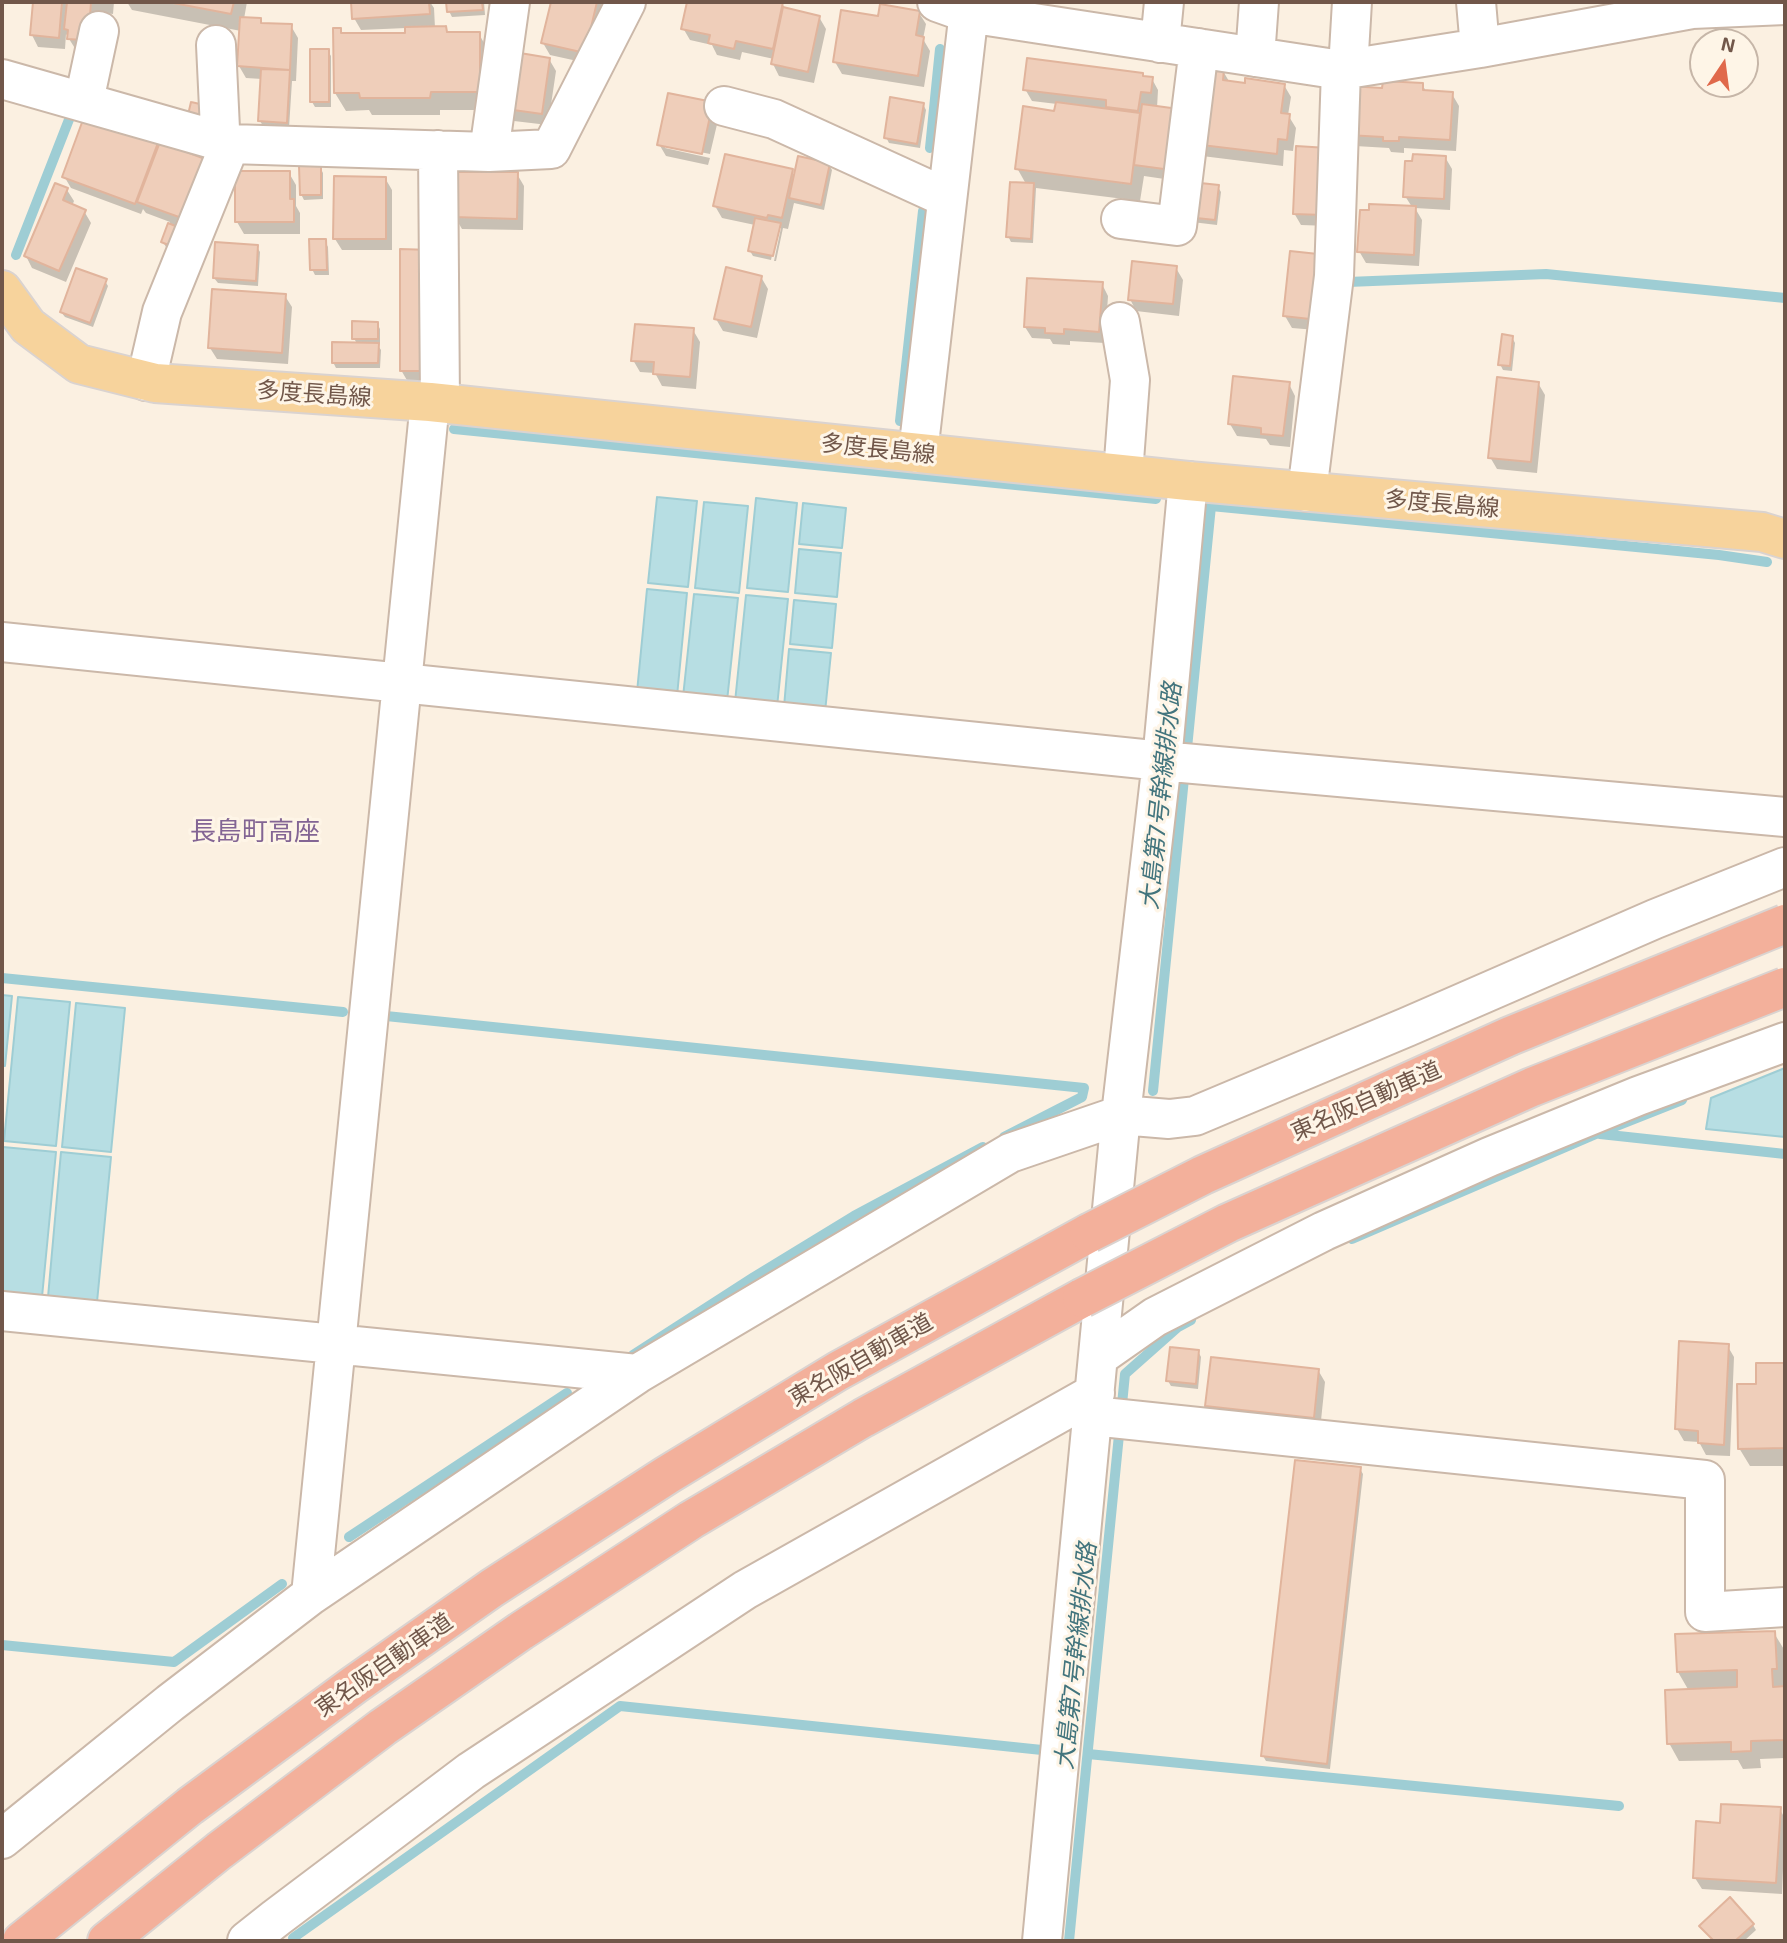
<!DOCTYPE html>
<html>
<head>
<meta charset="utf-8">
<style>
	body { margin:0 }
	#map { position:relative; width:1787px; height:1943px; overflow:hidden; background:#fbf0e1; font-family:"Exo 2",sans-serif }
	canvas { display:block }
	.frame { position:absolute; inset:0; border:4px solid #71574a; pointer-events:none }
	.north { position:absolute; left:1689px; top:28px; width:70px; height:70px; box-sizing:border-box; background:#fef5e7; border:2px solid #c6b6a8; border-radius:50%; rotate:13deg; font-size:19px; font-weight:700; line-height:28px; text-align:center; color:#71574a }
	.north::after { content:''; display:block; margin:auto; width:24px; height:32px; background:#e0694b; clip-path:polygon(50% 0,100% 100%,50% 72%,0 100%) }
</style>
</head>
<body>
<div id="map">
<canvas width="1787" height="1943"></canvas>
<div class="frame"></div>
<div class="north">N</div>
</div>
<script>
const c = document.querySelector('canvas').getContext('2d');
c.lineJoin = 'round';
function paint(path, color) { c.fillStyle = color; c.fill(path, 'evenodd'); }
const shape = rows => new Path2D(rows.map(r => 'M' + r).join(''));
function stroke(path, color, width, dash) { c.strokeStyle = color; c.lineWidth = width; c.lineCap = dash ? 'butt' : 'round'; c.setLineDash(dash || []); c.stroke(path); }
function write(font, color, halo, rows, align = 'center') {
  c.font = font + ' "Exo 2","Noto Sans JP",sans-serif'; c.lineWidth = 6; c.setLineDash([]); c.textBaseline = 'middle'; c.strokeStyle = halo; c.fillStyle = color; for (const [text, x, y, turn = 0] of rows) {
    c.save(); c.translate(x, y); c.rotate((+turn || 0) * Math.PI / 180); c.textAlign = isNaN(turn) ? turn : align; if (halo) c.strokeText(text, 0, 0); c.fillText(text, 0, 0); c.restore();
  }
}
const water = shape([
	[657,497,697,501,688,587,648,583,657,497],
	[756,498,797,503,788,592,747,588,756,498],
	[704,502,748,506,739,593,695,588,704,502],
	[803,503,846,508,842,548,799,544,803,503],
	[799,549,841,553,837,597,795,593,799,549],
	[647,589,687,593,677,696,637,692,647,589],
	[694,594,738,598,727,701,683,697,694,594],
	[746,595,788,599,777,707,735,702,746,595],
	[794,600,836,604,832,648,790,644,794,600],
	[789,649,831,653,825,712,784,707,789,649],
	[2,995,12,996,5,1066,2,1066,2,995],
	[18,997,70,1002,56,1146,4,1141,18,997],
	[76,1003,125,1008,111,1152,62,1147,76,1003],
	[1785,1068,1785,1137,1706,1129,1711,1098,1785,1068],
	[3,1147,56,1152,42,1297,2,1293,3,1147],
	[61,1152,111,1157,97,1302,48,1297,61,1152]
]);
const shadow = shape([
	[35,2,114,2,113,14,98,12,95,43,76,50,66,34,65,49,38,47,32,35],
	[127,2,247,2,244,19,260,19,263,25,291,26,298,38,296,81,292,81,289,128,263,126,260,121,262,79,246,78,239,66,241,31,132,10],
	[353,2,430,2,434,8,435,28,445,28,449,34,479,34,489,52,490,110,440,110,440,115,372,115,369,110,346,111,335,93,340,30,343,35,406,35,406,28,361,30,354,18],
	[448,2,484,2,485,15,452,17,449,11],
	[553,2,600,2,604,9,591,64,550,55,543,43],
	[689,2,777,2,782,3,786,10,819,17,826,29,814,83,779,76,773,64,774,59,742,52,740,60,717,55,712,45,690,40,683,28],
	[919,13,926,24,923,39,930,51,924,87,842,74,835,62,879,18],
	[328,51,331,56,331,107,315,107,312,102],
	[549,59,556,71,548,125,514,121,507,109],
	[1223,71,1230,83,1284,85,1291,97,1288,115,1296,128,1293,151,1284,150,1283,166,1202,156],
	[1152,79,1158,90,1157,108,1185,182,1144,176,1140,201,1036,188,1033,243,1011,242,1008,236,1026,184,1017,168,1056,113,1057,104,1032,101,1025,89],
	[1422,85,1427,92,1452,94,1459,106,1456,151,1404,148,1404,153,1391,152,1389,148,1355,146,1348,134,1384,90],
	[670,95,719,116,710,154,665,145,665,148,710,158,708,165,666,156,659,144],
	[923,104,926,110,920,148,889,143,886,137],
	[158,142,159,144,211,163,179,252,166,247,163,242,170,222,146,213,143,209,141,214,71,188,64,176],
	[1298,148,1330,226,1301,225,1294,213],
	[1445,157,1452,169,1450,210,1415,208,1422,220,1419,266,1366,263,1359,251,1412,207,1405,196],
	[829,165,832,170,824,210,794,203,788,229,783,228,776,261,774,261,781,228,778,228,771,260,753,256,750,251,755,225,722,218,715,206,791,170,795,177],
	[320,167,323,173,323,199,304,200,301,194],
	[289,173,296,185,296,206,300,213,300,234,244,234,237,222],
	[517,174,524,186,523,230,462,229,455,217],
	[385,178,392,190,392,250,342,250,335,239],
	[1218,187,1221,192,1217,225,1192,222],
	[67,190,74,201,72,206,84,211,91,223,66,282,32,268,26,256],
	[325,241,328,247,329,275,315,275,312,269],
	[257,247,260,252,258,286,218,283,214,278],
	[431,251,437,382,408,382,401,370],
	[1291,253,1316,330,1292,328,1285,316],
	[1176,268,1183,280,1179,316,1136,311,1130,299],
	[761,277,768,289,757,338,723,331,716,319],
	[105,281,108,286,93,327,65,317,61,312],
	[1102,284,1108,296,1105,343,1070,341,1070,345,1053,344,1050,339,1032,338,1025,327],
	[285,296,292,307,288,364,217,359,210,348],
	[377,323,380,329,380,344,377,344,381,350,380,368,336,368,333,362,357,344,354,338],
	[693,330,700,342,696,389,662,386,655,373,640,372,633,360],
	[1512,337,1515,343,1512,371,1503,370,1500,364],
	[1538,383,1545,395,1537,473,1497,469,1490,457],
	[1289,384,1295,396,1290,447,1270,445,1266,439,1237,436,1230,424],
	[1727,1345,1734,1357,1730,1456,1706,1455,1699,1442,1684,1441,1677,1429],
	[1198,1351,1201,1357,1198,1389,1171,1386,1168,1381],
	[1785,1364,1785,1466,1750,1466,1739,1448,1758,1386,1758,1365],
	[1318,1370,1325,1382,1320,1430,1214,1418,1207,1406],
	[1360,1469,1363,1474,1330,1769,1266,1761,1263,1756],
	[1774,1633,1785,1651,1785,1758,1760,1759,1761,1768,1743,1769,1738,1760,1679,1761,1669,1743,1689,1691,1678,1672],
	[1780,1809,1785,1819,1782,1894,1702,1889,1695,1878,1722,1825],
	[1753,1925,1756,1930,1744,1941,1714,1941,1701,1926]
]);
const stream = shape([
	[930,148,940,49],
	[16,255,70,117],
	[1347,288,1348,282,1546,274,1785,298],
	[900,421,923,211],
	[454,429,1156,499],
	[2,978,343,1012],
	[386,1016,1084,1088,1082,1097,1004,1137],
	[1153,1091,1211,506,1719,555,1767,562],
	[1600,1134,1785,1154],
	[1352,1239,1596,1134,1682,1100],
	[633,1355,754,1277,854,1216,983,1147],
	[349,1537,567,1393],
	[2,1645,174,1662,282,1584],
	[1088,1754,1619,1806],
	[293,1938,620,1706,1042,1750],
	[1069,1941,1125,1374,1178,1327,1191,1320]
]);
const building = shape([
	[33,2,62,2,59,38,30,35,33,2],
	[67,2,91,2,89,32,84,40,67,39,68,30,64,29,67,2],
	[168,2,234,2,231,14,168,2],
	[351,2,429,2,430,14,352,19,351,2],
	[446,2,482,2,483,10,447,12,446,2],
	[551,2,597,2,585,53,541,43,551,2],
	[687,2,783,2,773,49,736,41,734,49,708,43,710,35,681,29,687,2],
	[880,4,920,11,916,35,924,37,918,76,833,62,841,10,878,16,880,4],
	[783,7,820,16,808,72,771,64,783,7],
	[240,17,261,18,261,23,292,24,290,70,237,66,240,17],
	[446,26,447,32,480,32,480,92,431,92,430,98,360,98,359,93,334,93,333,28,341,28,341,33,405,33,405,27,446,26],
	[310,49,329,49,329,102,310,102,310,49],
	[514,52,550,58,542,114,506,109,514,52],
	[1027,58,1143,73,1143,76,1153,77,1151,93,1141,92,1138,111,1106,107,1106,100,1023,90,1027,58],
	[1208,67,1224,69,1223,80,1245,83,1245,78,1285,84,1281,113,1290,114,1287,140,1278,139,1277,154,1193,144,1208,67],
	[261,69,290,70,287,123,258,121,261,69],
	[1383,81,1423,83,1423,90,1453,92,1450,140,1399,137,1399,141,1383,141,1383,137,1347,135,1349,86,1382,88,1383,81],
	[668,93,713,102,702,154,657,145,668,93],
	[890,97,924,103,917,144,884,138,890,97],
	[191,102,209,106,205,123,187,119,191,102],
	[1056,102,1140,113,1131,184,1015,169,1023,106,1054,111,1056,102],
	[1142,104,1186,110,1179,171,1134,165,1142,104],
	[84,117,159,140,135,204,62,177,84,117],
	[160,142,213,162,190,221,137,202,160,142],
	[1296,146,1328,148,1324,215,1293,214,1296,146],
	[725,154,793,169,782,218,768,215,767,218,713,206,725,154],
	[1413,154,1446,156,1444,199,1403,197,1405,161,1412,161,1413,154],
	[798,156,830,163,821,205,789,198,798,156],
	[299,166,321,166,321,195,300,195,299,166],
	[235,171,290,171,290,199,294,199,294,222,235,222,235,171],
	[454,172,518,172,517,219,454,217,454,172],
	[334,176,386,177,386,239,333,239,334,176],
	[1010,182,1034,183,1031,239,1006,237,1010,182],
	[1191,182,1219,185,1215,220,1187,217,1191,182],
	[55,183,68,188,63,200,86,210,59,271,24,256,55,183],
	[1369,204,1416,206,1414,255,1357,252,1360,210,1369,210,1369,204],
	[755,218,781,223,773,256,748,251,755,218],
	[168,223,183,229,176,248,161,242,168,223],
	[309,239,326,239,327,270,310,270,309,239],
	[215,242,258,245,256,281,213,278,215,242],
	[400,249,432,250,431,371,400,371,400,249],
	[1290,251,1318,254,1310,319,1283,316,1290,251],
	[1132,261,1177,266,1173,304,1128,300,1132,261],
	[726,267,762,276,751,327,714,319,726,267],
	[76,268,107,279,90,323,60,312,76,268],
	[1027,278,1103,282,1099,332,1064,329,1064,334,1045,333,1045,328,1024,327,1027,278],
	[212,289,286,294,282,353,208,348,212,289],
	[352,321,378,322,378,339,352,339,352,321],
	[635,324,694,328,690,377,653,374,654,362,631,361,635,324],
	[1502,334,1513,336,1510,366,1498,365,1502,334],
	[332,342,379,343,378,363,332,363,332,342],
	[1233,376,1290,382,1283,436,1261,434,1261,428,1228,424,1233,376],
	[1497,377,1539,382,1531,462,1488,458,1497,377],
	[1679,1341,1729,1344,1724,1445,1698,1443,1698,1431,1675,1429,1679,1341],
	[1170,1347,1199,1350,1196,1384,1166,1381,1170,1347],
	[1211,1357,1319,1369,1314,1418,1205,1406,1211,1357],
	[1756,1363,1785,1363,1785,1448,1738,1449,1737,1384,1756,1384,1756,1363],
	[1295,1460,1361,1467,1327,1764,1261,1756,1295,1460],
	[1775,1631,1777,1669,1772,1669,1773,1687,1785,1686,1785,1740,1751,1741,1751,1751,1731,1752,1731,1742,1667,1744,1665,1690,1737,1687,1737,1670,1677,1672,1675,1634,1775,1631],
	[1721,1804,1781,1807,1776,1883,1693,1878,1696,1821,1720,1823,1721,1804],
	[1730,1897,1754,1924,1735,1941,1714,1941,1699,1926,1730,1897]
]);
const minor = shape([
	[937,2,968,13,1341,70,1480,48,1692,9,1785,5],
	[1476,2,1480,48],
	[1160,43,1164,2],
	[216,45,220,129,218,140],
	[1255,57,1259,2],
	[1348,69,1352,2],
	[2,79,230,144,489,152,551,149,626,2],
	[84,101,99,31],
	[724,106,774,119,947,198],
	[438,150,440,403],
	[489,152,510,2],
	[1121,219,1177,226,1199,48],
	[1120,322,1130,380,1123,474],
	[146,381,162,312,230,144],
	[918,453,970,2],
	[1307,492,1334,276,1341,70],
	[2,642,1172,762,1785,817],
	[2,1311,637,1374],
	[1098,1357,1155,1317,1324,1231,1489,1157,1638,1096,1785,1042],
	[1093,1416,1705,1480,1705,1612,1785,1607],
	[311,1595,430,402],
	[2,1839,170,1703,311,1595,637,1374,1010,1153,1121,1115,1169,1119,1195,1116,1407,1027,1655,919,1785,867],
	[247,1941,276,1918,471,1771,745,1590,1095,1393],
	[1042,1941,1121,1115,1162,761,1188,481]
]);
const major = shape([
	[2,290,28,326,79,364,155,383,430,402,1188,481,1762,532,1785,539]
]);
const highway = shape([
	[22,1941,190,1806,354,1685,492,1588,667,1475,838,1371,1089,1233],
	[107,1941,219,1851,383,1727,521,1631,691,1520,863,1418,1082,1298]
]);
const highwayBridge = shape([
	[1089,1233,1203,1175,1510,1036,1785,924],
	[1082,1298,1228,1223,1532,1087,1785,987]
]);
const streetNames = [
	["多度長島線",314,394,4],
	["多度長島線",878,449,6],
	["多度長島線",1442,504,5],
	["東名阪自動車道",1366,1101,-24],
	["東名阪自動車道",861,1360,-30],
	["東名阪自動車道",384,1665,-35]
];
const waterNames = [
	["大島第7号幹線排水路",1161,796,-84],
	["大島第7号幹線排水路",1076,1656,-84]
];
const quarterNames = [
	["長島町高座",255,831]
];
paint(water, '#b7dee3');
stroke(water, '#9ecdd4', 2);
paint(shadow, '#0003');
stroke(stream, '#9ecdd4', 10);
paint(building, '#efceba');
stroke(building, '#e1b49c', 2);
stroke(minor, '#cbb8a9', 42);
stroke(major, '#dad3d0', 42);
stroke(highway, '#dad3d0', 42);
stroke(minor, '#fff', 38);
stroke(major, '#f7d39c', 38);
stroke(highway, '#f3b09b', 38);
stroke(highwayBridge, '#dad3d0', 42, []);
stroke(highwayBridge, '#f3b09b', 38);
write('23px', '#71574a', '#fef5e7', streetNames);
write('italic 24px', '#42747d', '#fef5e7', waterNames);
write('26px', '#836594', '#fef5e7', quarterNames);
</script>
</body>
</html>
